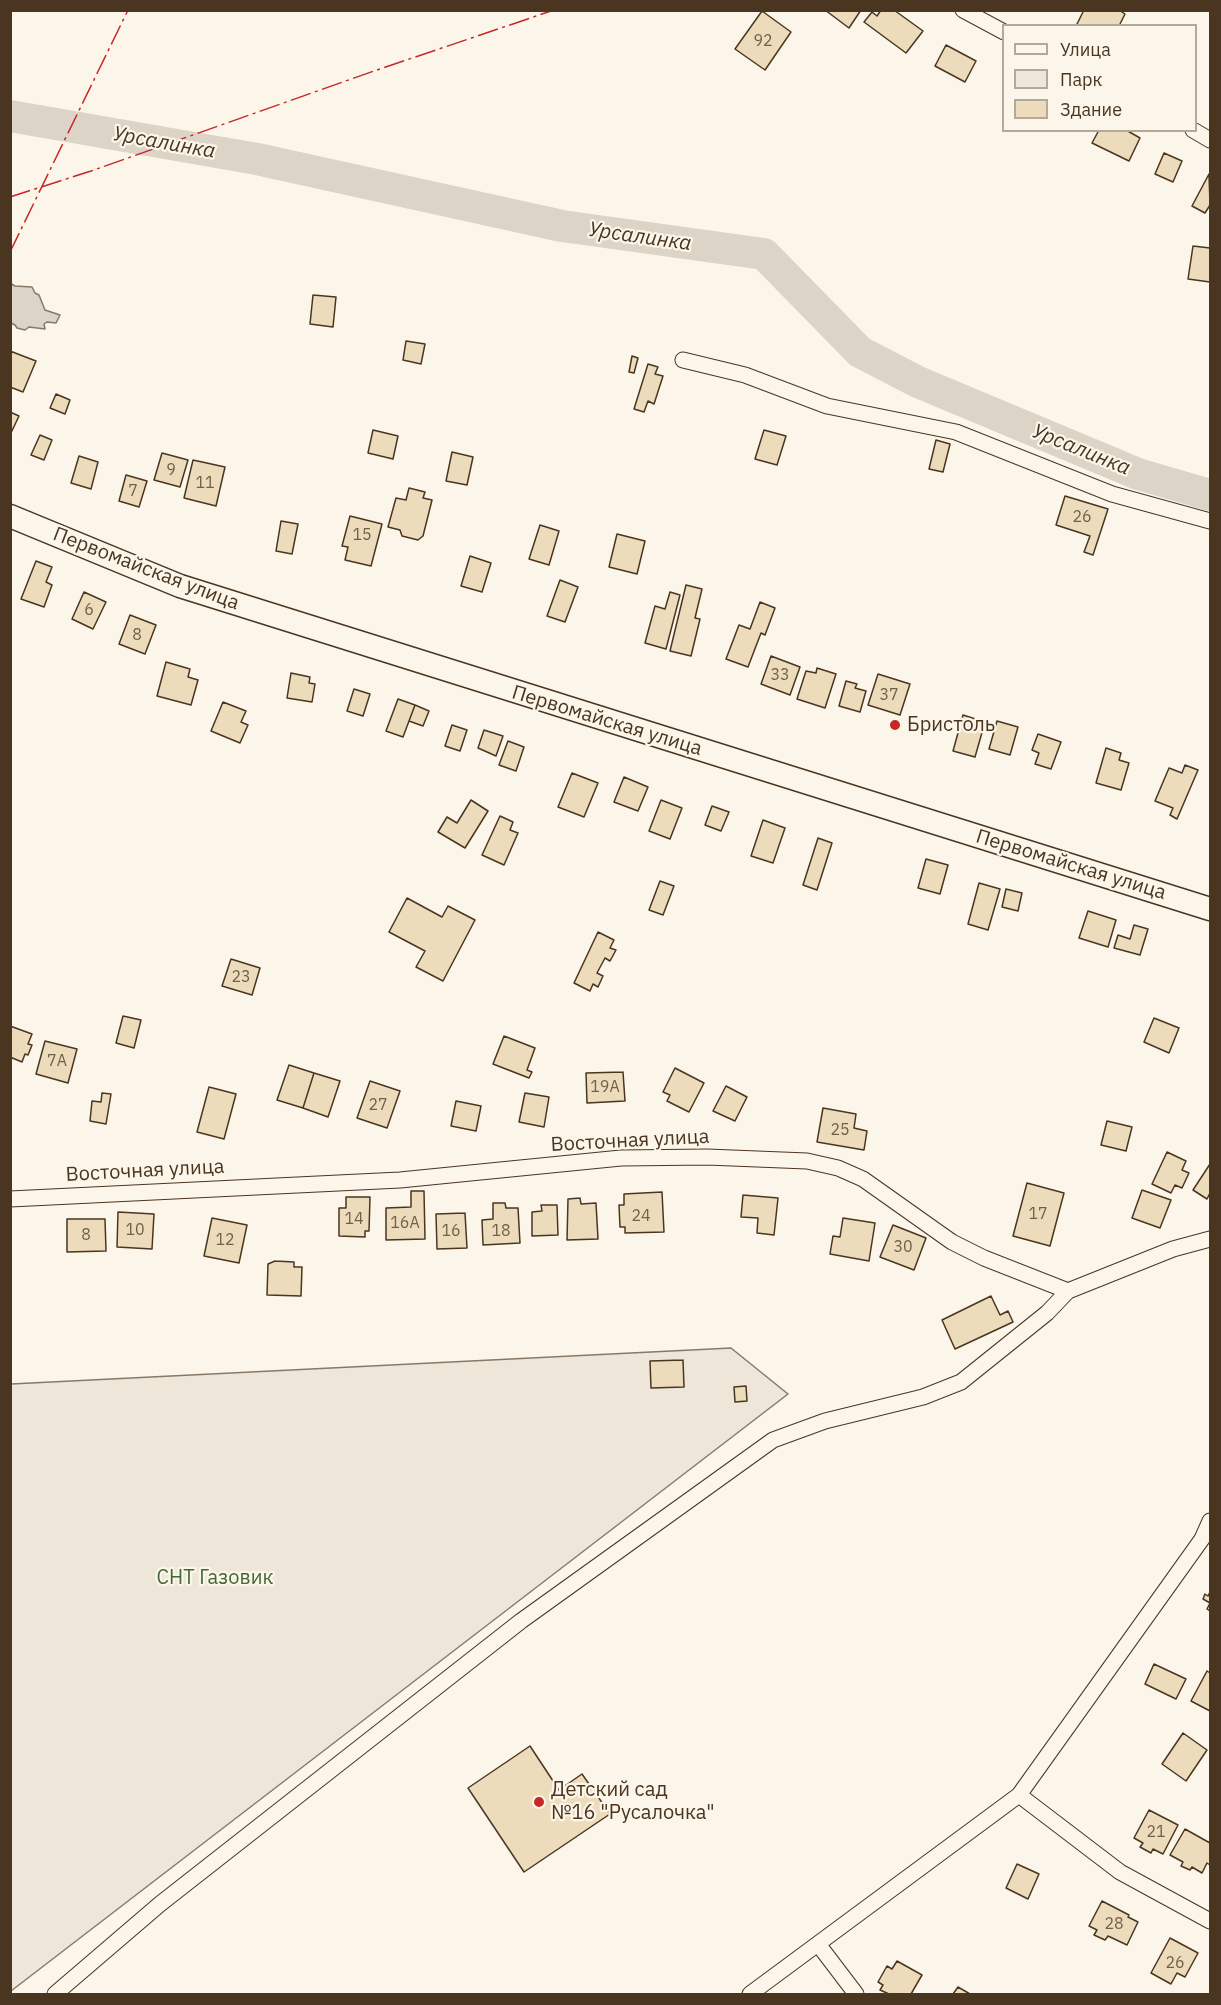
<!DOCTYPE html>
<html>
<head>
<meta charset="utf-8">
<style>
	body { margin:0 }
	#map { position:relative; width:1221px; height:2005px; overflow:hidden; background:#fbf6e9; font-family:"IBM Plex Sans",sans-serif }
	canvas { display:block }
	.frame { position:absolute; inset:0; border:12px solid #4a3520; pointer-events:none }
	.legend { position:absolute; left:1002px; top:24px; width:195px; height:108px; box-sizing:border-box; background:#fbf6e9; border:2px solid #b4a999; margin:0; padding:8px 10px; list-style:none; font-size:18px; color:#4a3520 }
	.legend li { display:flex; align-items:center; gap:12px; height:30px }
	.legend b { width:30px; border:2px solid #b4a999 }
</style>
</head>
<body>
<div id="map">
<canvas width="1221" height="2005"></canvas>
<div class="frame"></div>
<ul class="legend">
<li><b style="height:8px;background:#fbf6e9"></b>Улица</li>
<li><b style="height:16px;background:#ede6d9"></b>Парк</li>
<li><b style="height:16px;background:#ecdcbc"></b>Здание</li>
</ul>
</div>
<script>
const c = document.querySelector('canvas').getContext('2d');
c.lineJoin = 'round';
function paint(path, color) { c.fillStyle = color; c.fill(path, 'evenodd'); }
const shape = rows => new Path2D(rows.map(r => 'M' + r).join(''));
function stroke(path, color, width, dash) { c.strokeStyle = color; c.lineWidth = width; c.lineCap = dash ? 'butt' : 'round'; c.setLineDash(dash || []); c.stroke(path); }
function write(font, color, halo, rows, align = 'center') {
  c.font = font + ' "IBM Plex Sans",sans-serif'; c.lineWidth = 4.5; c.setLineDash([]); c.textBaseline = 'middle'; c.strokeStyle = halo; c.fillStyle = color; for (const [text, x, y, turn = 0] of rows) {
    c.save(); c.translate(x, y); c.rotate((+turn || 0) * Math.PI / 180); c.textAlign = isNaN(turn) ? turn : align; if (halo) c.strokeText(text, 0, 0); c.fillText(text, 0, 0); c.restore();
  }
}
const green = shape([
	[731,1348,788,1394,11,1991,11,1384,731,1348]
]);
const water = shape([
	[10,283,15,286,32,287,35,293,39,295,45,310,60,315,56,323,47,322,44,324,45,329,29,327,25,330,17,328,15,325,11,323,10,283]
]);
const river = shape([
	[10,116,257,159,562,226,764,254,860,352,918,382,1138,474,1210,495]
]);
const building = shape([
	[825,10,861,10,849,28,825,10],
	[881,10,894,10,923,31,906,53,864,22,872,12,877,16,881,10],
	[1084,10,1119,10,1125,14,1119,26,1076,26,1084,10],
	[762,11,791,32,765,70,735,49,762,11],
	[946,45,976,61,965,82,935,66,946,45],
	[1099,130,1126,130,1140,138,1129,161,1092,143,1099,130],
	[1164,153,1182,161,1173,182,1155,174,1164,153],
	[1209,174,1210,205,1205,213,1192,206,1209,174],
	[1193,246,1210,248,1210,282,1188,279,1193,246],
	[313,295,336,297,333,327,310,324,313,295],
	[406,341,425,344,421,364,403,360,406,341],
	[10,351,36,361,23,392,10,387,10,351],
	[632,356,638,358,634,373,629,372,632,356],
	[648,364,658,367,655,374,663,376,654,404,648,401,644,412,634,409,648,364],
	[56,394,70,400,65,414,50,408,56,394],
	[10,412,19,416,10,435,10,412],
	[373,430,398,436,393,459,368,453,373,430],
	[764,430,786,436,777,465,755,459,764,430],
	[40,435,52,440,44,460,31,455,40,435],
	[936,440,950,444,943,472,929,469,936,440],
	[452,452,473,457,467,485,446,481,452,452],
	[162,453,188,460,180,487,154,480,162,453],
	[79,456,98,462,91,489,71,483,79,456],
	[193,460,225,467,216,506,184,498,193,460],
	[126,475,147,481,139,507,119,501,126,475],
	[409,488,425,492,423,498,432,500,423,536,418,540,402,536,400,530,388,527,396,498,406,500,409,488],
	[1065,496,1108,509,1093,555,1084,552,1090,536,1056,525,1065,496],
	[350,516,382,524,371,566,345,560,348,547,342,546,350,516],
	[281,521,298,524,292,554,276,551,281,521],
	[540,525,559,531,549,565,529,559,540,525],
	[617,534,645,541,637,574,609,567,617,534],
	[470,556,491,563,482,592,461,586,470,556],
	[36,561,52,567,46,582,52,585,44,607,21,599,36,561],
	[560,580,578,587,565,622,547,616,560,580],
	[686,585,702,589,695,618,700,619,691,656,670,651,686,585],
	[84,592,106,602,93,629,72,619,84,592],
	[670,592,680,595,666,649,645,643,655,606,665,609,670,592],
	[760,602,775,608,765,635,761,633,748,667,726,659,739,625,750,629,760,602],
	[130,615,156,625,145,654,119,644,130,615],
	[771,656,800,667,790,695,761,684,771,656],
	[166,662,190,669,188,677,198,680,191,705,157,696,166,662],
	[817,668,836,674,825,708,797,699,806,671,816,673,817,668],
	[291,673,310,677,309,683,315,684,312,702,287,698,291,673],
	[878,674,910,684,900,715,868,705,878,674],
	[846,681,857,684,855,688,866,691,860,712,839,706,846,681],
	[354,689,370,694,363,716,347,711,354,689],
	[398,699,415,705,403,737,386,731,398,699],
	[223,702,246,711,241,722,248,725,240,743,211,731,223,702],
	[415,705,429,711,423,726,409,721,415,705],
	[963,715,985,722,975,757,953,751,963,715],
	[997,721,1018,727,1010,755,989,749,997,721],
	[452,725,467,730,460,751,445,746,452,725],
	[484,730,503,736,496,756,478,748,484,730],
	[1038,734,1061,742,1051,769,1035,764,1039,753,1032,750,1038,734],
	[508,741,524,747,516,771,499,765,508,741],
	[1106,748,1121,753,1119,760,1129,763,1121,790,1096,783,1106,748],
	[1185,765,1198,770,1177,819,1170,815,1173,808,1155,801,1169,768,1182,773,1185,765],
	[572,773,598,783,584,817,558,807,572,773],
	[624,777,648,787,638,811,614,802,624,777],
	[471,800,488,811,465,848,438,832,447,817,457,823,471,800],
	[661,800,682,808,670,839,649,831,661,800],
	[712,806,729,812,721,831,705,825,712,806],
	[500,816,513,822,510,830,518,833,504,865,482,855,500,816],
	[763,820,785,828,773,863,751,856,763,820],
	[818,838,832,843,817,890,803,885,818,838],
	[926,859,948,865,940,894,918,888,926,859],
	[660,881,674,886,663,915,649,910,660,881],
	[979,883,1000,889,988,930,968,924,979,883],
	[1006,889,1022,893,1018,911,1002,907,1006,889],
	[407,898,442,917,448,906,475,920,443,981,416,967,425,951,389,932,407,898],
	[1088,911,1116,920,1108,947,1079,938,1088,911],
	[1134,925,1148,929,1140,955,1114,948,1118,935,1130,939,1134,925],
	[598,932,614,940,610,948,616,950,610,961,605,958,597,973,603,976,598,987,593,984,590,991,574,983,598,932],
	[231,959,260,968,252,995,222,986,231,959],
	[123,1016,141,1020,134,1048,116,1043,123,1016],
	[1154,1018,1179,1028,1169,1053,1144,1042,1154,1018],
	[10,1026,32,1034,28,1044,32,1045,28,1055,25,1054,22,1062,10,1057,10,1026],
	[504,1036,535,1048,527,1070,532,1072,529,1078,493,1064,504,1036],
	[45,1041,77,1049,68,1083,36,1074,45,1041],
	[289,1065,314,1073,303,1108,277,1100,289,1065],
	[675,1068,704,1083,689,1112,667,1101,670,1095,663,1092,675,1068],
	[623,1072,625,1101,587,1103,586,1073,623,1072],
	[314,1073,340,1081,328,1117,303,1108,314,1073],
	[370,1081,400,1091,387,1128,357,1118,370,1081],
	[726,1086,747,1097,735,1121,713,1111,726,1086],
	[209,1087,236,1094,224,1139,197,1132,209,1087],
	[102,1093,111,1094,106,1124,90,1121,92,1101,101,1102,102,1093],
	[525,1093,549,1097,544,1127,519,1122,525,1093],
	[456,1101,481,1106,476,1131,451,1126,456,1101],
	[823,1108,856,1114,854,1128,867,1131,864,1150,817,1142,823,1108],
	[1107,1121,1132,1127,1126,1151,1101,1145,1107,1121],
	[1167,1152,1186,1161,1182,1170,1189,1173,1182,1188,1175,1185,1171,1193,1152,1184,1167,1152],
	[1210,1164,1210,1193,1207,1199,1193,1190,1210,1164],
	[1027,1183,1064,1193,1050,1246,1013,1236,1027,1183],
	[1142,1190,1171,1200,1160,1228,1132,1218,1142,1190],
	[411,1191,424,1191,425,1239,386,1240,386,1208,411,1207,411,1191],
	[662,1192,664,1232,625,1233,625,1227,620,1227,619,1205,624,1205,624,1194,662,1192],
	[743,1195,778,1198,774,1235,757,1233,758,1218,741,1217,743,1195],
	[346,1197,370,1197,369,1231,365,1231,365,1237,339,1236,339,1208,346,1208,346,1197],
	[580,1198,581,1204,596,1203,598,1239,567,1240,568,1199,580,1198],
	[493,1203,505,1203,506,1208,518,1208,520,1243,483,1245,482,1220,493,1219,493,1203],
	[541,1205,557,1205,558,1235,532,1236,532,1212,542,1211,541,1205],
	[118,1212,154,1214,152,1249,117,1247,118,1212],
	[465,1213,467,1248,437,1249,436,1214,465,1213],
	[212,1218,247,1225,239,1263,204,1256,212,1218],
	[843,1218,875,1223,869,1261,830,1254,833,1236,840,1237,843,1218],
	[67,1219,105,1219,106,1251,67,1252,67,1219],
	[893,1225,926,1238,914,1270,880,1257,893,1225],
	[275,1261,294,1262,294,1267,302,1267,301,1296,267,1295,268,1264,275,1261],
	[991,1296,1000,1315,1008,1311,1013,1322,955,1349,942,1320,991,1296],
	[683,1360,684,1387,651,1388,650,1361,683,1360],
	[746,1386,747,1401,735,1402,734,1387,746,1386],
	[1210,1592,1210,1611,1207,1609,1210,1603,1203,1599,1205,1594,1208,1596,1210,1592],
	[1154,1664,1186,1679,1176,1699,1145,1684,1154,1664],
	[1207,1671,1210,1673,1210,1711,1191,1701,1207,1671],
	[1183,1733,1207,1750,1186,1781,1162,1764,1183,1733],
	[530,1746,559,1790,582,1774,610,1814,524,1872,468,1788,530,1746],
	[1149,1810,1178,1825,1163,1854,1153,1849,1151,1853,1140,1847,1143,1843,1134,1838,1149,1810],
	[1185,1829,1210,1843,1210,1865,1207,1863,1202,1873,1192,1867,1190,1870,1181,1866,1183,1862,1170,1855,1185,1829],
	[1017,1864,1039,1874,1028,1899,1006,1888,1017,1864],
	[1102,1901,1129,1915,1128,1917,1138,1922,1127,1945,1108,1936,1105,1940,1094,1935,1097,1930,1089,1926,1102,1901],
	[1170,1938,1198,1953,1185,1977,1177,1973,1171,1984,1151,1973,1170,1938],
	[897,1961,922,1975,911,1994,889,1994,880,1990,883,1985,878,1982,887,1966,892,1969,897,1961],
	[958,1987,970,1994,953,1994,958,1987]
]);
const minor = shape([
	[963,10,1004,32],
	[1193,130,1210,140],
	[683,360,745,375,827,406,956,432,1112,494,1210,521],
	[10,1199,400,1180,621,1158,707,1157,807,1161,838,1168,863,1179,952,1242,984,1258,1068,1291,1173,1249,1210,1239],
	[1019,1795,1120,1872,1210,1921],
	[818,1944,856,1994],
	[55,1994,160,1904,521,1621,773,1440,825,1421,923,1397,961,1382,1047,1313,1068,1291],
	[750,1994,1019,1795,1202,1539,1210,1521]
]);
const secondary = shape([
	[10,516,180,586,1210,909]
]);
const power = shape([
	[10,197,91,171,374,71,554,10],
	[10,252,128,10]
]);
const markers = [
	[895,725,6,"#c62828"],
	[539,1802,6,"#c62828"]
];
const numberNames = [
	["92",763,41],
	["9",171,470],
	["11",205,483],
	["7",133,491],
	["26",1082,517],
	["15",362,535],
	["6",89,610],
	["8",137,635],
	["33",780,675],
	["37",889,695],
	["23",241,977],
	["7А",57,1061],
	["19А",605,1087],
	["27",378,1105],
	["25",840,1130],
	["17",1038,1214],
	["24",641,1216],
	["14",354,1219],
	["16А",405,1223],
	["10",135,1230],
	["16",451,1231],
	["18",501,1231],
	["8",86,1235],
	["12",225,1240],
	["30",903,1247],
	["21",1156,1832],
	["28",1114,1924],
	["26",1175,1963]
];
const streetNames = [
	["Первомайская улица",146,569,21],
	["Первомайская улица",607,721,17],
	["Первомайская улица",1071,865,17],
	["Восточная улица",630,1141,-3],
	["Восточная улица",145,1171,-3]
];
const poiNames = [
	["Бристоль",907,725],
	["Детский сад",551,1790],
	["№16 \"Русалочка\"",551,1813]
];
const parkNames = [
	["СНТ Газовик",215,1578]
];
const waterNames = [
	["Урсалинка",164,143,10],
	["Урсалинка",640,237,8],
	["Урсалинка",1081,450,22]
];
paint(green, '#ede6d9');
stroke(green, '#887966', 1.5);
paint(water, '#dcd4c6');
stroke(water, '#887966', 1.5);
stroke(river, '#dcd4c6', 32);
paint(building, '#ecdcbc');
stroke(building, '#4a3520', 1.5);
stroke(minor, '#4a3520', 17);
stroke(secondary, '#4a3520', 25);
stroke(minor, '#fbf6e9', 15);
stroke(secondary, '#fbf6e9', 22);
stroke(power, '#c62828', 1.5, [21, 4.5, 3, 4.5]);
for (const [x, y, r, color] of markers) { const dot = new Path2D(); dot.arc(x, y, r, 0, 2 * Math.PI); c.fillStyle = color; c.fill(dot); stroke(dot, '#fbf6e9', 2); }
write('16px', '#725f47', null, numberNames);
write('20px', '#4a3520', '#fbf6e9', streetNames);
write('20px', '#4a3520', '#fbf6e9', poiNames, 'left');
write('20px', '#436837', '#fbf6e9', parkNames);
write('italic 21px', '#4a3520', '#fbf6e9', waterNames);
</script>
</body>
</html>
